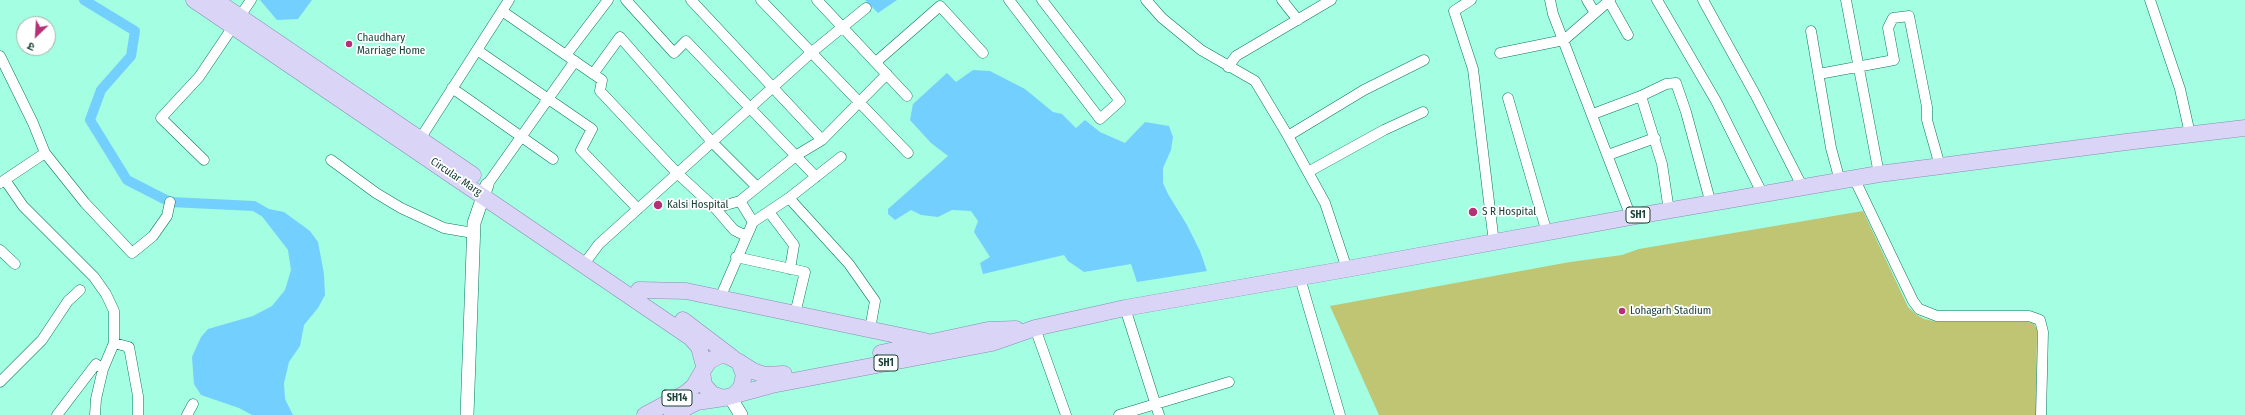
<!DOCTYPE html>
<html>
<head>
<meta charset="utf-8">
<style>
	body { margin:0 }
	#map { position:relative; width:2245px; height:415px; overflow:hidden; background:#a3fee2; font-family:"Fira Sans Condensed","Noto Sans Devanagari",sans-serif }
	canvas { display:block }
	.north { position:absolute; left:16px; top:16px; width:40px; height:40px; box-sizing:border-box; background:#fff; border:1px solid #a4b3af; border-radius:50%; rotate:205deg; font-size:11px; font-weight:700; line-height:16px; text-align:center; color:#1b4237 }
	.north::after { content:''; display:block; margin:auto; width:14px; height:18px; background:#b53177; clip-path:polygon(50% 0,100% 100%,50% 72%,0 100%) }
</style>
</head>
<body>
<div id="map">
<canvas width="2245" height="415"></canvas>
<div class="north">उ</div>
</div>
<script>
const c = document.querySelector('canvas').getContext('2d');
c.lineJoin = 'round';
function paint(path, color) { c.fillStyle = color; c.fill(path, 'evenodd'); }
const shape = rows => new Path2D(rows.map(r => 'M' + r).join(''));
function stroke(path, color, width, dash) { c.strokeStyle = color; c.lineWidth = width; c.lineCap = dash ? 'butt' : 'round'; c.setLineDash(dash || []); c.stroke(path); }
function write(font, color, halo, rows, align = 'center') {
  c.font = font + ' "Fira Sans Condensed",sans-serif'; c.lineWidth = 3.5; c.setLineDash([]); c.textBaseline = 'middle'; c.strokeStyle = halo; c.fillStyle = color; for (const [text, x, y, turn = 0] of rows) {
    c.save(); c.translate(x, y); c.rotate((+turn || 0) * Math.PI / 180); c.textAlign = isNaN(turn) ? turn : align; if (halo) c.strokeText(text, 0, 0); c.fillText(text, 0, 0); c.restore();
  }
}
const green = shape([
	[1863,211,1908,307,1917,315,1924,319,1938,322,2028,322,2034,324,2037,329,2036,415,1379,415,1330,306,1570,262,1622,255,1639,249]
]);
const water = shape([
	[260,0,312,0,298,19,277,20],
	[865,0,897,0,878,13],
	[973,70,990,71,1025,89,1053,112,1062,114,1076,128,1085,120,1100,132,1125,143,1145,122,1169,126,1173,137,1171,150,1163,168,1163,183,1168,194,1187,225,1200,251,1207,271,1137,282,1131,264,1084,272,1068,261,1064,255,983,274,980,263,990,257,974,232,978,221,971,211,952,210,938,217,921,215,911,210,895,220,888,214,888,209,948,156,931,143,910,120,913,104,947,73,956,82],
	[254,206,284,212,310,231,318,242,324,274,325,295,318,308,304,325,300,346,289,362,284,383,285,399,293,415,252,415,239,408,201,395,194,384,192,357,201,337,208,329,253,316,272,306,285,290,291,270,288,250]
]);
const canal = shape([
	[84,0,135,31,131,56,101,90,90,120,127,180,170,202,254,206,266,213]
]);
const minor = shape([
	[626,0,674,53,686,41,816,177],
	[691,0,822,140],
	[761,0,908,153],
	[817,0,907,96],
	[1009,0,1100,119,1120,101,1042,0],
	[1146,0,1162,18,1201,50,1255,81,1288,136,1325,203,1347,269],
	[1282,0,1298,20],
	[1471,0,1454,11,1473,69,1494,243],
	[1550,0,1553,14,1631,217],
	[1587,0,1595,13],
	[1657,0,1716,101,1763,195],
	[1703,0,1756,96,1803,188],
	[1846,0,1879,174],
	[2150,0,2180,89,2190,134],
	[1609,1,1628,35],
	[502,11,602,80,600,91,677,173,715,208,734,230,746,236],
	[1811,31,1831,148,1840,181],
	[477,50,592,129,581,150,638,209],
	[1500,53,1564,40,1610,0],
	[566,55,608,0],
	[0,56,33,123,45,153,85,203,132,253,153,236,167,216,170,202],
	[876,62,940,6,983,53],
	[1228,67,1236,56,1331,0],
	[593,74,620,37,712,142,757,187],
	[1819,74,1894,60,1888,28,1893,18,1909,16,1927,107,1927,120,1940,166],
	[452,88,553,159],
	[1641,96,1662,164,1669,211],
	[1508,98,1547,233],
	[1593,114,1641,96,1666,84,1676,83,1686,112,1711,204],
	[1288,136,1364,90,1424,60],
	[420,139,509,0],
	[1608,155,1655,138],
	[204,160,161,118,199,77,251,0],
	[331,160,376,193,401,208,444,228,473,233],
	[1308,172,1384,130,1423,112],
	[1854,178,1913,301,1919,309,1937,316,2029,316,2040,320,2043,332,2041,415],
	[5,180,23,206,94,277,106,294,114,311,114,343,103,369,96,399,95,415],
	[0,183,45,153],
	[487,185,575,61],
	[789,198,849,264,875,301,870,329],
	[740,201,753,222],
	[715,208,740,201,797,155,822,140,887,74],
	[769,212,794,245,790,269],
	[0,250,15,264],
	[736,257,805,272,795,314],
	[584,264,599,244,812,52,866,8],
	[1300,278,1340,415],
	[720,298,753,222,789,198,841,157],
	[1125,308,1159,415],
	[1035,328,1066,415],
	[114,343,129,347,138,396,138,415],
	[0,382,42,340,68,301,80,290],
	[57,415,96,364,103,369],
	[187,415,193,404],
	[1119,415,1229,382]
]);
const tertiary = shape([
	[730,397,741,415],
	[467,415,474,223,487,185]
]);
const primary = shape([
	[194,0,691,338,699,347,704,366],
	[215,0,473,175],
	[639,290,686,291,925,341],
	[683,320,733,358],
	[881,353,988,330,1016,329],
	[739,362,753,371,765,375,784,374],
	[736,393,741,388,744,375,739,362,728,356,721,355,709,361,702,372,704,385,712,394,724,398,772,385,992,343,1035,328,1125,308,1347,269,1631,217,1879,174,2126,142,2245,128],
	[645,415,686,393,694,386,702,372],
	[672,415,697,402,724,398]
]);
const markers = [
	[349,44,4,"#b53177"],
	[658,205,5,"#b53177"],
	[1473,212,5,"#b53177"],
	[1622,311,4,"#b53177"]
];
const shields = [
	[1638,215,24],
	[886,363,24],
	[677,398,30]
];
const shieldNames = [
	["SH1",1638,215],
	["SH1",886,363],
	["SH14",677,398]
];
const poiNames = [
	["Chaudhary",357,38],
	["Marriage Home",357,51],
	["Kalsi Hospital",667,205],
	["S R Hospital",1482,212],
	["Lohagarh Stadium",1630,311]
];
const streetNames = [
	["Circular Marg",456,177,34]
];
paint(green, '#bfc573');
paint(water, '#73cffd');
stroke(canal, '#73cffd', 10);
stroke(minor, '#0a775f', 11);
stroke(tertiary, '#0a775f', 14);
stroke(primary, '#878eb1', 17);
stroke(minor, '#fff', 10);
stroke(tertiary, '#fff', 13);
stroke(primary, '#dad4f7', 16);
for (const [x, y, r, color] of markers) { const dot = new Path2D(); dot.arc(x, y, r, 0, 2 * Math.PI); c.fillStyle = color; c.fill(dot); stroke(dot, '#fff', 1.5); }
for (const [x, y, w] of shields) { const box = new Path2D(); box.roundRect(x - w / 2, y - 8, w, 16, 3); c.fillStyle = '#fff'; c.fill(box); stroke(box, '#1b4237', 1); }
write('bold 10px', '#1b4237', null, shieldNames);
write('11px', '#1b4237', '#fff', poiNames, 'left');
write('11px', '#1b4237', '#fff', streetNames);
</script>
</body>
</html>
